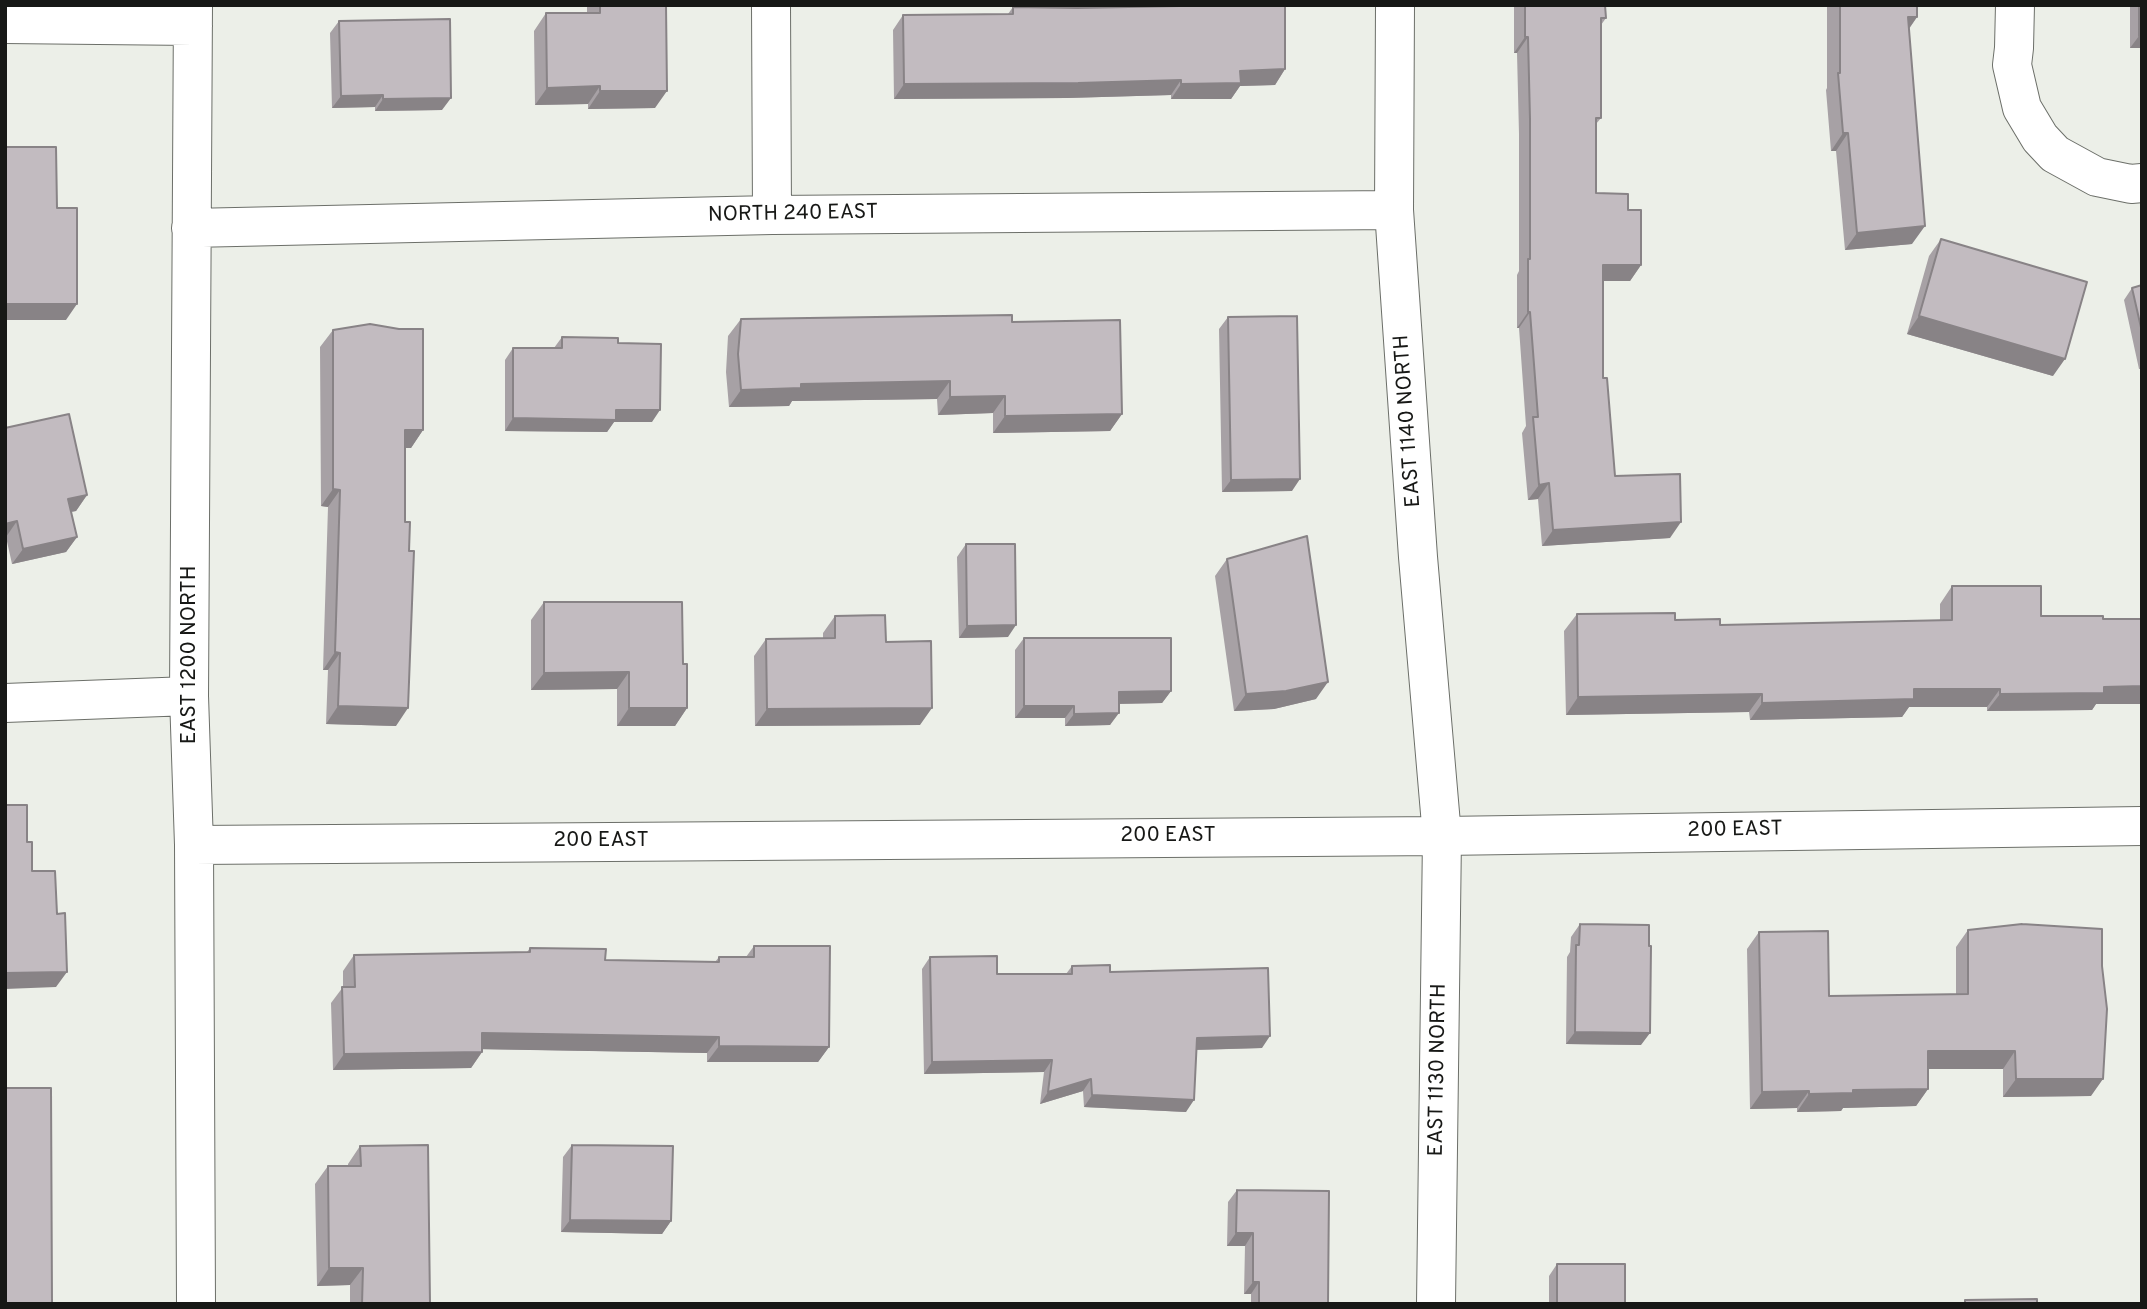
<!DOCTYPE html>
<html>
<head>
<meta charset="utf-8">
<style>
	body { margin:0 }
	#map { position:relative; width:2147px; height:1309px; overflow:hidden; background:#ecefe8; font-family:Overpass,sans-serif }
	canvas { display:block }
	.frame { position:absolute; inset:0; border:7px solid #171816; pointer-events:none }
</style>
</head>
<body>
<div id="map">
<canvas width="2147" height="1309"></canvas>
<div class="frame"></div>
</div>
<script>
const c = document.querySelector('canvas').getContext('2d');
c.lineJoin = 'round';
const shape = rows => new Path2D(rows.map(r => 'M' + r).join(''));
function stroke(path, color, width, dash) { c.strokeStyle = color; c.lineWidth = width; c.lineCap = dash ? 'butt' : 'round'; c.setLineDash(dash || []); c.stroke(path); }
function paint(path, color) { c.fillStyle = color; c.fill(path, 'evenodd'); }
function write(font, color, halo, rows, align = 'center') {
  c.font = font + ' Overpass,sans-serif'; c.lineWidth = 5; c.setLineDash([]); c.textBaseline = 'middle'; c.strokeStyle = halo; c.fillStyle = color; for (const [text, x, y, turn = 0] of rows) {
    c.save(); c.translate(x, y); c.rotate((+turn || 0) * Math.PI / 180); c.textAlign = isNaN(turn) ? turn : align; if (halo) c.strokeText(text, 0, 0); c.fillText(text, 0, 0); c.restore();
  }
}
const minor = shape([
	[193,5,189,696,194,845,196,1304],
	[771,5,772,215],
	[1395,5,1394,210,1418,557,1442,836,1436,1304],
	[2015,5,2014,48,2012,65,2022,108,2040,138,2055,154,2097,177,2131,184,2142,183],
	[5,24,193,26],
	[191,228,772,215,1394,210],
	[5,703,189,696],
	[194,845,1442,836,2142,826]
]);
const wall = shape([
	[587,5,666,5,655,108,588,109,588,104,535,105,534,31,546,13,587,13],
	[1514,5,1605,5,1606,18,1601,25,1601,118,1596,124,1596,193,1628,210,1641,265,1630,281,1603,281,1603,378,1615,476,1670,538,1542,546,1538,499,1528,500,1522,433,1526,426,1519,328,1517,328,1517,275,1519,271,1519,134,1517,53,1514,53],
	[1827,5,1917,5,1917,17,1909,29,1912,244,1845,250,1836,151,1831,151,1826,90,1827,88],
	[2130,5,2142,5,2142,48,2130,48],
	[1013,7,1285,69,1275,85,1240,86,1231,99,1171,99,1171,95,1067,98,894,99,893,30,903,15,1008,14],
	[339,21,442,110,375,111,375,107,332,108,330,33],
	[1941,239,2053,376,1907,334,1929,256],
	[2142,285,2142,369,2139,369,2124,300,2132,288],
	[1228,317,1292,491,1222,492,1219,329],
	[741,319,1122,414,1110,431,993,433,993,413,938,415,937,399,792,401,789,406,729,407,726,372,728,336],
	[333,330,423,430,411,448,405,448,396,726,326,724,328,670,323,670,328,507,321,506,320,347],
	[562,337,618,343,652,422,614,422,607,432,505,431,505,360,513,348,554,348],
	[5,428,87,495,76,511,71,512,77,537,66,552,12,564,6,537],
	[966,544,1008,637,959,638,957,557],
	[1227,559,1316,699,1274,709,1234,711,1215,576],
	[1952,586,2041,616,2096,704,2092,710,1987,711,1987,707,1909,707,1902,717,1750,720,1749,712,1566,715,1564,631,1577,614,1675,620,1720,625,1940,620,1940,604],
	[544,602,683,664,687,708,675,726,617,726,617,689,531,690,531,620],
	[835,616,886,642,920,725,755,726,754,656,766,639,823,638,823,633],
	[1024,638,1171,691,1162,703,1119,704,1110,725,1065,726,1065,718,1015,718,1015,650],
	[1580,924,1641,1045,1566,1044,1567,957,1570,952,1571,937],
	[1968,930,2091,1096,2003,1097,2003,1069,1928,1069,1928,1089,1916,1106,1843,1108,1841,1111,1797,1112,1797,1108,1750,1109,1747,949,1759,932,1829,996,1956,994,1956,947],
	[754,946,829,1047,818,1062,707,1062,707,1053,482,1049,482,1052,471,1068,333,1070,331,1003,343,987,343,971,354,955,527,952,530,948,605,960,715,962,719,957,746,957],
	[930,957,997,974,1066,974,1072,966,1110,972,1262,1048,1196,1050,1186,1112,1084,1107,1083,1091,1040,1104,1044,1072,924,1074,922,969],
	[572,1145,671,1221,662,1234,561,1232,563,1157],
	[360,1146,430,1304,350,1304,350,1285,317,1286,315,1184,328,1166,348,1166,348,1164],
	[1237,1190,1328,1304,1251,1304,1251,1294,1244,1294,1245,1246,1227,1246,1228,1202],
	[1557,1264,1625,1304,1549,1304,1549,1276]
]);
const shadedWall = shape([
	[1908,17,1917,17,1905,34],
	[2139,36,2142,36,2142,48,2130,48],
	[1525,37,1528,37,1517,53,1514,53],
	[1285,69,1275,85,1240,86,1231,99,1171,99,1181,84,1240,71],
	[1181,80,1171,95,1067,98,894,99,904,84],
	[600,86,588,104,535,105,547,88],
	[600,91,667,91,655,108,588,109],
	[383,95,375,107,332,108,341,96],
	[451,98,442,110,375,111,383,99],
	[1843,133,1848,133,1836,151,1831,151],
	[1925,226,1912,244,1845,250,1857,233],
	[1603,265,1641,265,1630,281,1592,281],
	[5,304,77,304,66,320,5,320],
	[1528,312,1530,312,1519,328,1517,328],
	[1919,316,2065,359,2053,376,1907,334],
	[950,381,937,399,792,401,789,406,729,407,741,390,801,384],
	[1005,396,993,413,938,415,950,397],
	[616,410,660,410,652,422,614,422,607,432,505,431,513,418],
	[1122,414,1110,431,993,433,1005,416],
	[405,430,423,430,411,448,393,448],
	[1300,479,1292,491,1222,492,1231,480],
	[1549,483,1538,499,1528,500,1539,485],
	[333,489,340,490,328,507,321,506],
	[87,495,76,511,57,514,68,499],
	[17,521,6,537,5,537,5,524],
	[1681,522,1670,538,1542,546,1553,530],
	[77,537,66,552,12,564,23,549],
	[1016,625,1008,637,959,638,967,626],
	[335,652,340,653,328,670,323,670],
	[629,672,617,689,531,690,544,673],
	[1328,682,1316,699,1274,709,1234,711,1246,694],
	[2142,686,2142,704,2096,704,2092,710,1987,711,2000,694,2104,687],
	[1914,689,2000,689,1987,707,1909,707,1902,717,1750,720,1762,703],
	[1171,691,1162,703,1110,704,1119,692],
	[1762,694,1749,712,1566,715,1578,697],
	[338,706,408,708,396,726,326,724],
	[1024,706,1074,706,1065,718,1015,718],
	[629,708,687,708,675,726,617,726],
	[932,708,920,725,755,726,767,709],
	[1119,713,1110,725,1065,726,1074,714],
	[67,972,56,987,5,989,5,973],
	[1575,1032,1650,1033,1641,1045,1566,1044],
	[482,1033,719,1037,707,1053,471,1049],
	[1270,1036,1262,1048,1189,1050,1197,1038],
	[719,1046,829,1047,818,1062,707,1062],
	[1928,1051,2015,1051,2003,1069,1915,1069],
	[482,1052,471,1068,333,1070,344,1054],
	[1052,1060,1044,1072,924,1074,932,1062],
	[1091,1079,1083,1091,1040,1104,1048,1092],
	[2016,1079,2103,1079,2091,1096,2003,1097],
	[1928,1089,1916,1106,1843,1108,1841,1111,1797,1112,1809,1094,1853,1090],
	[1809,1091,1797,1108,1750,1109,1762,1092],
	[1092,1095,1194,1100,1186,1112,1084,1107],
	[570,1220,671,1221,662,1234,561,1232],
	[1236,1233,1253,1233,1245,1246,1227,1246],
	[329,1268,363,1268,350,1285,317,1286],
	[1253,1282,1259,1282,1251,1294,1244,1294]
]);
const building = shape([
	[600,5,666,5,667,91,600,91,600,86,547,88,546,13,600,13,600,5],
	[1232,5,1285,5,1285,69,1240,71,1241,83,1181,84,1181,80,1078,83,904,84,903,15,1013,14,1013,7,1077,8,1232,5],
	[1525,5,1605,5,1606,18,1601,18,1601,118,1596,118,1596,193,1628,194,1628,210,1641,210,1641,265,1603,265,1603,378,1607,378,1615,476,1680,474,1681,522,1553,530,1549,483,1539,485,1533,417,1538,417,1530,312,1528,312,1528,259,1530,259,1530,119,1528,37,1525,37,1525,5],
	[1840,5,1917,5,1917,17,1908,17,1925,226,1857,233,1848,133,1843,133,1838,73,1840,73,1840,5],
	[2139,5,2142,5,2142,36,2139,36,2139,5],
	[450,19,451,98,383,99,383,95,341,96,339,21,450,19],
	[5,147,56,147,57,208,77,208,77,304,5,304,5,147],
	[1941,239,2087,282,2065,359,1919,316,1941,239],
	[2142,285,2142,332,2132,288,2142,285],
	[1012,315,1012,322,1120,320,1122,414,1005,416,1005,396,950,397,950,381,801,384,801,388,741,390,738,354,741,319,1012,315],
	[1297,316,1300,479,1231,480,1228,317,1297,316],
	[370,324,399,329,423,329,423,430,405,430,405,522,410,522,409,551,414,551,408,708,338,706,340,653,335,652,340,490,333,489,333,330,370,324],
	[562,337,618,338,618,343,661,344,660,410,616,410,616,420,513,418,513,348,562,348,562,337],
	[69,414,87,495,68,499,77,537,23,549,17,521,5,524,5,428,69,414],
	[1307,536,1328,682,1286,691,1246,694,1227,559,1307,536],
	[966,544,1015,544,1016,625,967,626,966,544],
	[1952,586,2041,586,2041,616,2103,616,2103,619,2142,619,2142,686,2104,687,2104,693,2000,694,2000,689,1914,689,1914,699,1762,703,1762,694,1578,697,1577,614,1675,613,1675,620,1720,619,1720,625,1952,620,1952,586],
	[544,602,682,602,683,664,687,664,687,708,629,708,629,672,544,673,544,602],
	[885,615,886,642,931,641,932,708,767,709,766,639,835,638,835,616,885,615],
	[1024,638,1171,638,1171,691,1119,692,1119,713,1074,714,1074,706,1024,706,1024,638],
	[5,805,27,805,27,842,32,842,32,871,55,871,57,914,65,913,67,972,5,973,5,805],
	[1580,924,1649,925,1649,946,1651,946,1650,1033,1575,1032,1576,945,1579,945,1580,924],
	[2022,924,2102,929,2102,966,2107,1009,2103,1079,2016,1079,2015,1051,1928,1051,1928,1089,1853,1090,1853,1093,1809,1094,1809,1091,1762,1092,1759,932,1828,931,1829,996,1968,994,1968,930,2022,924],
	[754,946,830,946,829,1047,719,1046,719,1037,482,1033,482,1052,344,1054,342,987,355,987,354,955,530,952,530,948,606,949,605,960,719,962,719,957,754,957,754,946],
	[997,956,997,974,1072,974,1072,966,1110,965,1110,972,1268,968,1270,1036,1197,1038,1194,1100,1092,1095,1091,1079,1048,1092,1052,1060,932,1062,930,957,997,956],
	[5,1088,51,1088,52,1304,5,1304,5,1088],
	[428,1145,430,1304,362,1304,363,1268,329,1268,328,1166,361,1166,360,1146,428,1145],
	[572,1145,673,1146,671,1221,570,1220,572,1145],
	[1237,1190,1329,1191,1328,1304,1259,1304,1259,1282,1253,1282,1253,1233,1236,1233,1237,1190],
	[1557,1264,1625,1264,1625,1304,1557,1304,1557,1264],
	[2037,1299,2037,1304,1965,1304,1965,1300,2037,1299]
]);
const streetNames = [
	["NORTH 240 EAST",793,215,-1],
	["EAST 1140 NORTH",1409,421,-94],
	["EAST 1200 NORTH",191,655,-90],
	["200 EAST",1735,831,-1],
	["200 EAST",1168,837],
	["200 EAST",601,842],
	["EAST 1130 NORTH",1439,1070,-89]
];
stroke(minor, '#6c6f69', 40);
stroke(minor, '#fff', 38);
paint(wall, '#a7a1a5');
paint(shadedWall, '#888386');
paint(building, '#c2bbc0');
stroke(building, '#888386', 2);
write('21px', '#171816', '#fff', streetNames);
</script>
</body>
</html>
